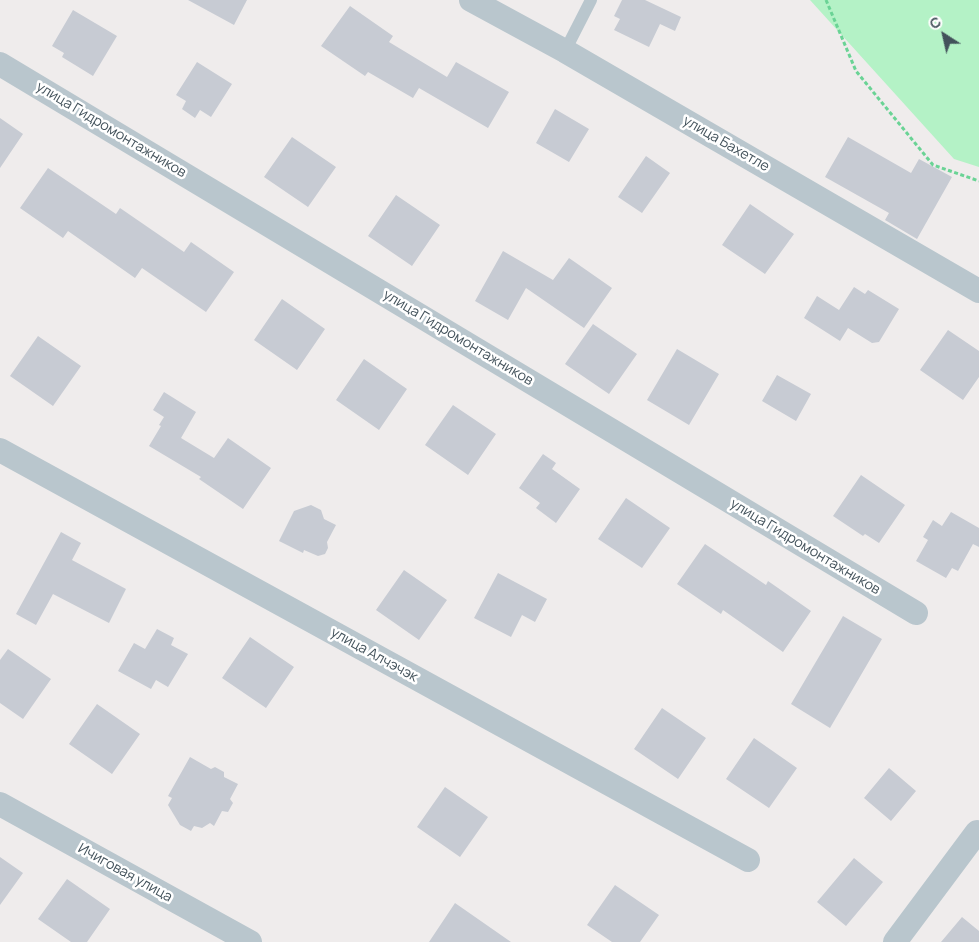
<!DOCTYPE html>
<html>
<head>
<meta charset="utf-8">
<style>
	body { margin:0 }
	#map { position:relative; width:979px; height:942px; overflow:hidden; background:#efecec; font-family:Manrope,sans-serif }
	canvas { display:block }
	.north { position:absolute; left:919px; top:10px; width:50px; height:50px; -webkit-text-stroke:4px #fff; paint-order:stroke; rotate:325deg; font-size:14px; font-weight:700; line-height:20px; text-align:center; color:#43525b }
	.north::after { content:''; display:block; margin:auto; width:18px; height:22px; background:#43525b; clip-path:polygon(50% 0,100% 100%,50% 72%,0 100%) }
</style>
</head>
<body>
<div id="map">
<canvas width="979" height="942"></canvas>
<div class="north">С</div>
</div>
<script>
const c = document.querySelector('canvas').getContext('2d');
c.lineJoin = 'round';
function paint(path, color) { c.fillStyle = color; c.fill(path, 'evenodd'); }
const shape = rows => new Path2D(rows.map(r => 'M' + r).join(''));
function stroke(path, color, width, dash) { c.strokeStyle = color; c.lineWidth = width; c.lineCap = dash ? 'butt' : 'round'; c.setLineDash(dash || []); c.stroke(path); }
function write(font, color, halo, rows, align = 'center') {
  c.font = font + ' Manrope,sans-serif'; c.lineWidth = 5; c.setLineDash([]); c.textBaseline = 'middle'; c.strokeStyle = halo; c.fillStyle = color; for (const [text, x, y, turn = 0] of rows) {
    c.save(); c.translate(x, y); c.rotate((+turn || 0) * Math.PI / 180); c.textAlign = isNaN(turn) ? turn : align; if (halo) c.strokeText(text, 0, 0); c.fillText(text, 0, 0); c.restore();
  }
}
const green = shape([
	[810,0,979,0,979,167,954,159]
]);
const building = shape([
	[188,0,247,0,234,25],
	[622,0,645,0,681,17,675,31,660,24,649,47,614,30,620,19,614,16],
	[350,6,393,36,389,42,447,77,456,62,509,92,488,128,419,88,413,98,368,72,365,76,321,46],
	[73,10,117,36,93,76,62,57,64,53,52,46],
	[197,62,232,84,211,117,200,110,195,118,182,109,186,101,176,95],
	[555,109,589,129,569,162,536,143],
	[0,118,23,134,0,168],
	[292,137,336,167,308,207,264,177],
	[848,137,911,173,919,159,952,177,917,239,885,220,889,213,825,177],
	[646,156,670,173,642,213,618,197],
	[48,168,116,214,120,208,184,252,191,242,234,272,206,312,142,268,135,278,68,231,63,238,20,208],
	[396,195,440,225,412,266,368,236],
	[750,204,794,234,765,274,722,245],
	[503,251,553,280,569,258,612,288,584,328,526,288,508,320,475,301],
	[854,287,865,294,868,290,899,309,879,342,872,343,848,328,840,341,804,318,817,296,839,310],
	[282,299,325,329,297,370,254,340],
	[593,324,637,354,609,394,565,364],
	[948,330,979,351,979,377,963,400,920,370],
	[38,336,81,366,53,406,10,376],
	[677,349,719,374,689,425,647,400],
	[364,359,407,389,379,430,336,400],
	[777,375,811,394,796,421,762,401],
	[164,392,196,412,181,438,214,458,228,438,271,468,243,509,199,479,201,477,149,446,161,426,159,425,164,417,153,410],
	[453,405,496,434,468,475,425,445],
	[543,454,556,463,552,469,580,489,556,523,536,508,540,503,519,488],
	[861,475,905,505,879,543,865,534,863,536,833,516],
	[626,498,670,528,642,568,598,539],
	[311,505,321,510,324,519,336,525,327,542,328,548,325,554,318,556,304,550,303,553,279,541,294,511],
	[951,512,979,528,979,547,973,544,958,571,952,568,946,578,916,561,928,540,923,537,933,520,942,526],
	[61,532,81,543,72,560,126,589,109,623,53,594,36,625,16,614],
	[705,544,766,585,768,581,811,611,783,652,723,610,721,614,677,584],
	[404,570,447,600,419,640,376,610],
	[498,573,547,599,535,622,522,615,511,637,474,618],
	[843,616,882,639,830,728,791,704],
	[157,629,174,638,171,645,188,654,168,687,156,680,151,689,118,671,134,643,145,649],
	[250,637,294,667,266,708,222,678],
	[8,649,51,679,23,719,0,703,0,660],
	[97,704,140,734,112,774,69,744],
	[662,708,706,738,678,779,634,749],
	[754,738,797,768,769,808,726,779],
	[190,757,211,769,215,767,224,772,224,777,238,784,230,799,233,803,228,812,222,811,214,826,210,823,202,828,194,826,191,831,180,825,168,805,172,798,168,796],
	[889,768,916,791,891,821,864,798],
	[445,787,488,817,460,857,417,827],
	[0,857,23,873,0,905],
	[854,858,883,882,846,926,817,902],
	[67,879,110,909,87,942,71,942,38,919],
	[615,885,659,915,640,942,612,942,587,925],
	[455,903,511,942,429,942],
	[962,917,979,931,979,942,941,942]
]);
const path = shape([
	[826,0,856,71,933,165,979,181]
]);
const lane = shape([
	[565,51,591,0]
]);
const street = shape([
	[471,0,565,51,979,291],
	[0,64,916,613],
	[0,450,748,860],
	[0,804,250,942],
	[895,942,977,832]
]);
const streetNames = [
	["улица Гидромонтажников",111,130,31],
	["улица Бахетле",726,144,30],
	["улица Гидромонтажников",458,338,31],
	["улица Гидромонтажников",805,547,31],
	["улица Алчэчэк",374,655,29],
	["Ичиговая улица",125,873,29]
];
paint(green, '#b4f2c6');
paint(building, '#c7cbd3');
stroke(path, '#6ad395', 3, [4, 2.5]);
stroke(lane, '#b9c6cd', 12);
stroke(street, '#b9c6cd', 24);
write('14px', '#43525b', '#fff', streetNames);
</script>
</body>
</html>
